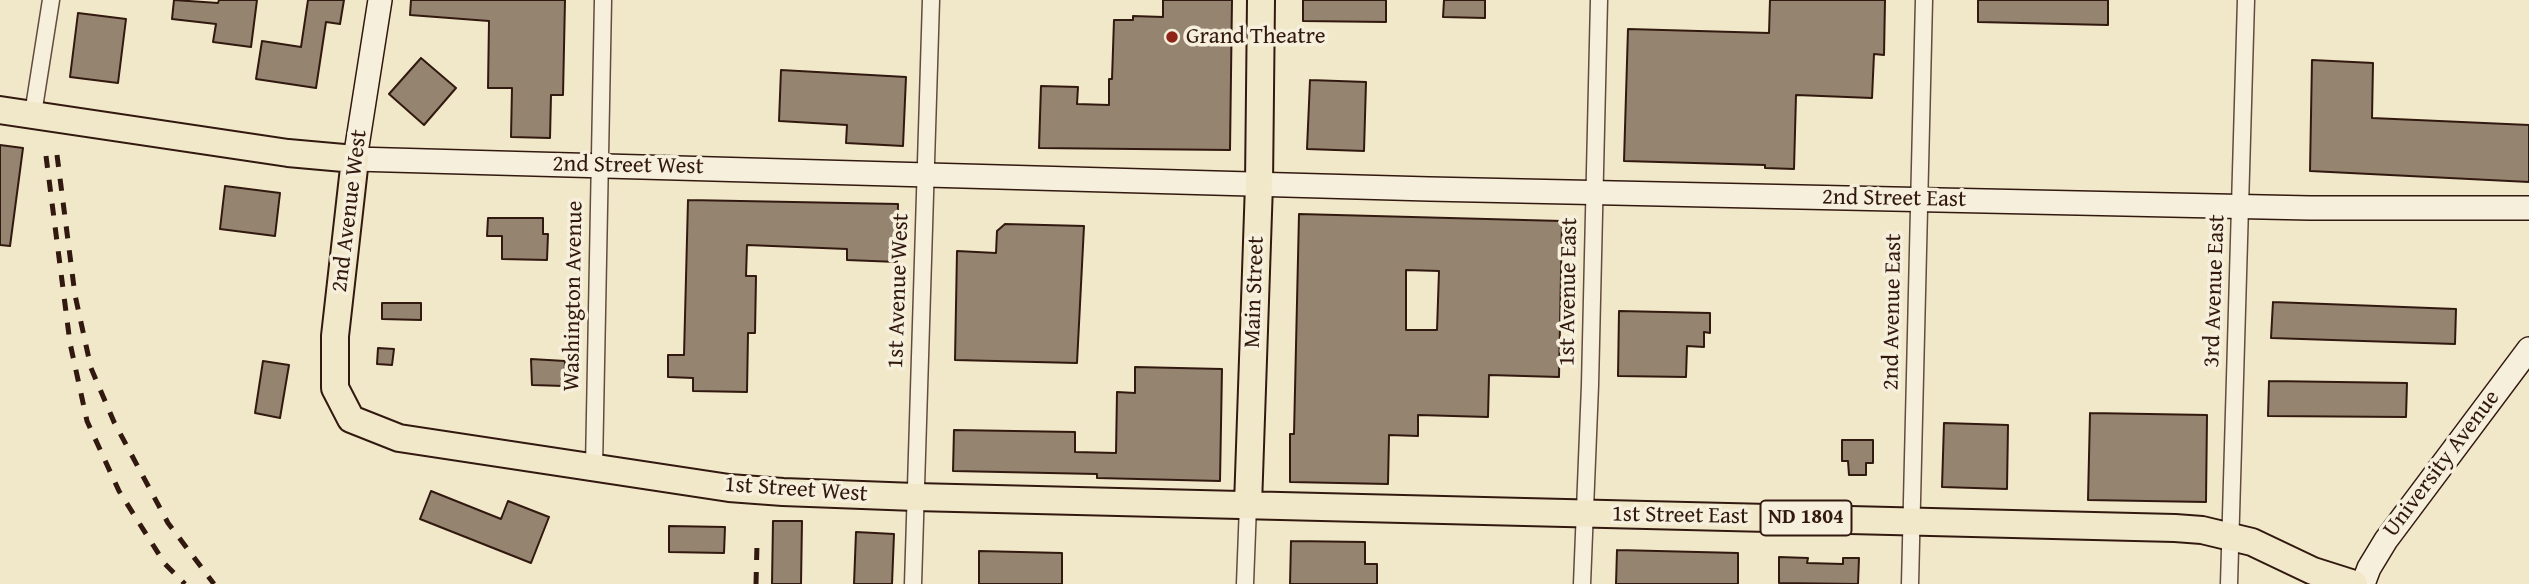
<!DOCTYPE html>
<html>
<head>
<meta charset="utf-8">
<style>
	body { margin:0 }
	canvas { display:block; background:#f1e7c9 }
</style>
</head>
<body>
<canvas width="2529" height="584"></canvas>
<script>
const c = document.querySelector('canvas').getContext('2d');
c.lineJoin = 'round';
function paint(path, color) { c.fillStyle = color; c.fill(path, 'evenodd'); }
const shape = rows => new Path2D(rows.map(r => 'M' + r).join(''));
function stroke(path, color, width, dash) { c.strokeStyle = color; c.lineWidth = width; c.lineCap = dash ? 'butt' : 'round'; c.setLineDash(dash || []); c.stroke(path); }
function write(font, color, halo, rows, align = 'center') {
  c.font = font + ' "Gentium Book Plus",serif'; c.lineWidth = 7; c.setLineDash([]); c.textBaseline = 'middle'; c.strokeStyle = halo; c.fillStyle = color; for (const [text, x, y, turn = 0] of rows) {
    c.save(); c.translate(x, y); c.rotate((+turn || 0) * Math.PI / 180); c.textAlign = isNaN(turn) ? turn : align; if (halo) c.strokeText(text, 0, 0); c.fillText(text, 0, 0); c.restore();
  }
}
const building = shape([
	[174,0,218,3,219,0,257,0,251,47,213,42,216,24,172,19,174,0],
	[308,0,344,0,340,24,326,22,316,88,256,79,262,41,301,47,308,0],
	[411,0,565,0,563,95,551,95,550,138,511,137,512,88,488,88,489,21,410,15,411,0],
	[1163,0,1232,0,1230,150,1039,148,1041,86,1078,87,1077,104,1109,105,1109,79,1112,79,1114,20,1133,20,1133,16,1163,17,1163,0],
	[1303,0,1386,0,1386,22,1303,21,1303,0],
	[1444,0,1485,0,1485,18,1443,17,1444,0],
	[1770,0,1885,0,1884,55,1874,54,1872,98,1796,95,1794,169,1765,168,1765,165,1624,161,1628,29,1769,33,1770,0],
	[1978,0,2108,0,2108,25,1978,22,1978,0],
	[78,13,126,19,118,83,70,77,78,13],
	[421,58,456,88,424,125,389,94,421,58],
	[2312,60,2373,63,2372,118,2529,125,2529,182,2310,171,2312,60],
	[781,70,906,77,903,146,846,143,847,125,779,121,781,70],
	[1310,80,1366,82,1364,151,1307,149,1310,80],
	[0,145,23,148,10,246,0,245,0,145],
	[225,186,280,193,275,236,220,229,225,186],
	[688,200,898,204,897,262,847,260,847,249,747,245,746,276,756,276,755,333,748,333,747,392,693,391,693,378,668,377,668,355,684,355,688,200],
	[1299,214,1562,221,1559,377,1489,375,1488,417,1418,415,1418,436,1389,435,1388,484,1290,482,1290,434,1294,434,1299,214],
	[1406,270,1439,271,1437,330,1406,330,1406,270],
	[488,218,543,218,543,234,548,234,547,260,502,259,502,236,487,236,488,218],
	[1005,224,1084,226,1077,363,955,360,957,251,996,253,997,231,1005,224],
	[2273,302,2456,309,2455,344,2271,338,2273,302],
	[382,303,421,303,421,320,382,319,382,303],
	[1619,311,1710,313,1710,333,1704,332,1704,347,1687,346,1686,377,1618,376,1619,311],
	[378,348,394,349,392,365,377,364,378,348],
	[531,359,565,361,564,386,532,385,531,359],
	[263,361,289,365,280,418,255,413,263,361],
	[1135,367,1222,369,1220,481,1097,478,1097,474,953,471,954,430,1075,432,1075,452,1116,453,1117,392,1135,393,1135,367],
	[2269,381,2407,383,2406,417,2268,416,2269,381],
	[2090,413,2207,415,2206,502,2088,500,2090,413],
	[1944,423,2008,425,2007,489,1942,487,1944,423],
	[1842,440,1873,440,1873,463,1866,463,1866,475,1849,475,1848,461,1842,461,1842,440],
	[431,491,501,519,508,501,549,517,531,563,420,519,431,491],
	[773,521,802,521,801,584,772,584,773,521],
	[669,526,725,527,724,553,669,552,669,526],
	[856,532,894,534,892,584,854,584,856,532],
	[1291,541,1365,542,1365,564,1377,564,1377,584,1290,584,1291,541],
	[1617,550,1738,553,1738,584,1616,584,1617,550],
	[979,551,1062,553,1062,584,979,584,979,551],
	[1779,557,1808,558,1807,563,1843,564,1843,558,1859,558,1858,584,1779,583,1779,557]
]);
const street = shape([
	[33,114,51,0],
	[594,467,603,0],
	[913,584,931,0],
	[1245,584,1248,505],
	[1582,584,1590,385,1599,0],
	[1910,584,1924,0],
	[2229,584,2246,0]
]);
const secondary = shape([
	[380,0,355,159,1429,189,2310,208,2529,208],
	[2363,584,2369,568,2386,540,2529,349]
]);
const primary = shape([
	[0,110,288,153,355,159,335,336,335,388,351,419,399,438,729,488,783,492,915,497,2175,528,2202,530,2252,542,2313,571,2354,584],
	[1248,505,1259,184,1261,0]
]);
const rail = shape([
	[57,155,75,295,91,368,114,422,168,523,214,584],
	[46,156,70,343,87,421,119,491,165,564,185,584],
	[756,584,757,544]
]);
const markers = [
	[1172,37,7,"#8f2418"]
];
const shields = [
	[1806,518,91]
];
const shieldNames = [
	["ND 1804",1806,518]
];
const poiNames = [
	["Grand Theatre",1186,37]
];
const streetNames = [
	["2nd Street West",628,166,1],
	["2nd Street East",1894,199,1],
	["2nd Avenue West",350,211,-83],
	["1st Avenue West",899,291,-88],
	["3rd Avenue East",2215,291,-88],
	["Main Street",1255,292,-88],
	["1st Avenue East",1569,292,-89],
	["Washington Avenue",574,296,-89],
	["2nd Avenue East",1893,312,-89],
	["University Avenue",2442,464,-53],
	["1st Street West",796,490,4],
	["1st Street East",1680,516,1]
];
paint(building, '#958470');
stroke(building, '#32190f', 2);
stroke(street, '#624c3e', 19);
stroke(secondary, '#32190f', 26);
stroke(primary, '#32190f', 30);
stroke(street, '#f6efdc', 16);
stroke(secondary, '#f6efdc', 23);
stroke(primary, '#f1e7c9', 26);
stroke(rail, '#32190f', 5, [12, 12]);
for (const [x, y, r, color] of markers) { const dot = new Path2D(); dot.arc(x, y, r, 0, 2 * Math.PI); c.fillStyle = color; c.fill(dot); stroke(dot, '#f6efdc', 2.5); }
for (const [x, y, w] of shields) { const box = new Path2D(); box.roundRect(x - w / 2, y - 17.5, w, 35, 5); c.fillStyle = '#f6efdc'; c.fill(box); stroke(box, '#32190f', 2); }
write('bold 21px', '#32190f', null, shieldNames);
write('23px', '#32190f', '#f6efdc', poiNames, 'left');
write('23px', '#32190f', '#f6efdc', streetNames);
</script>
</body>
</html>
